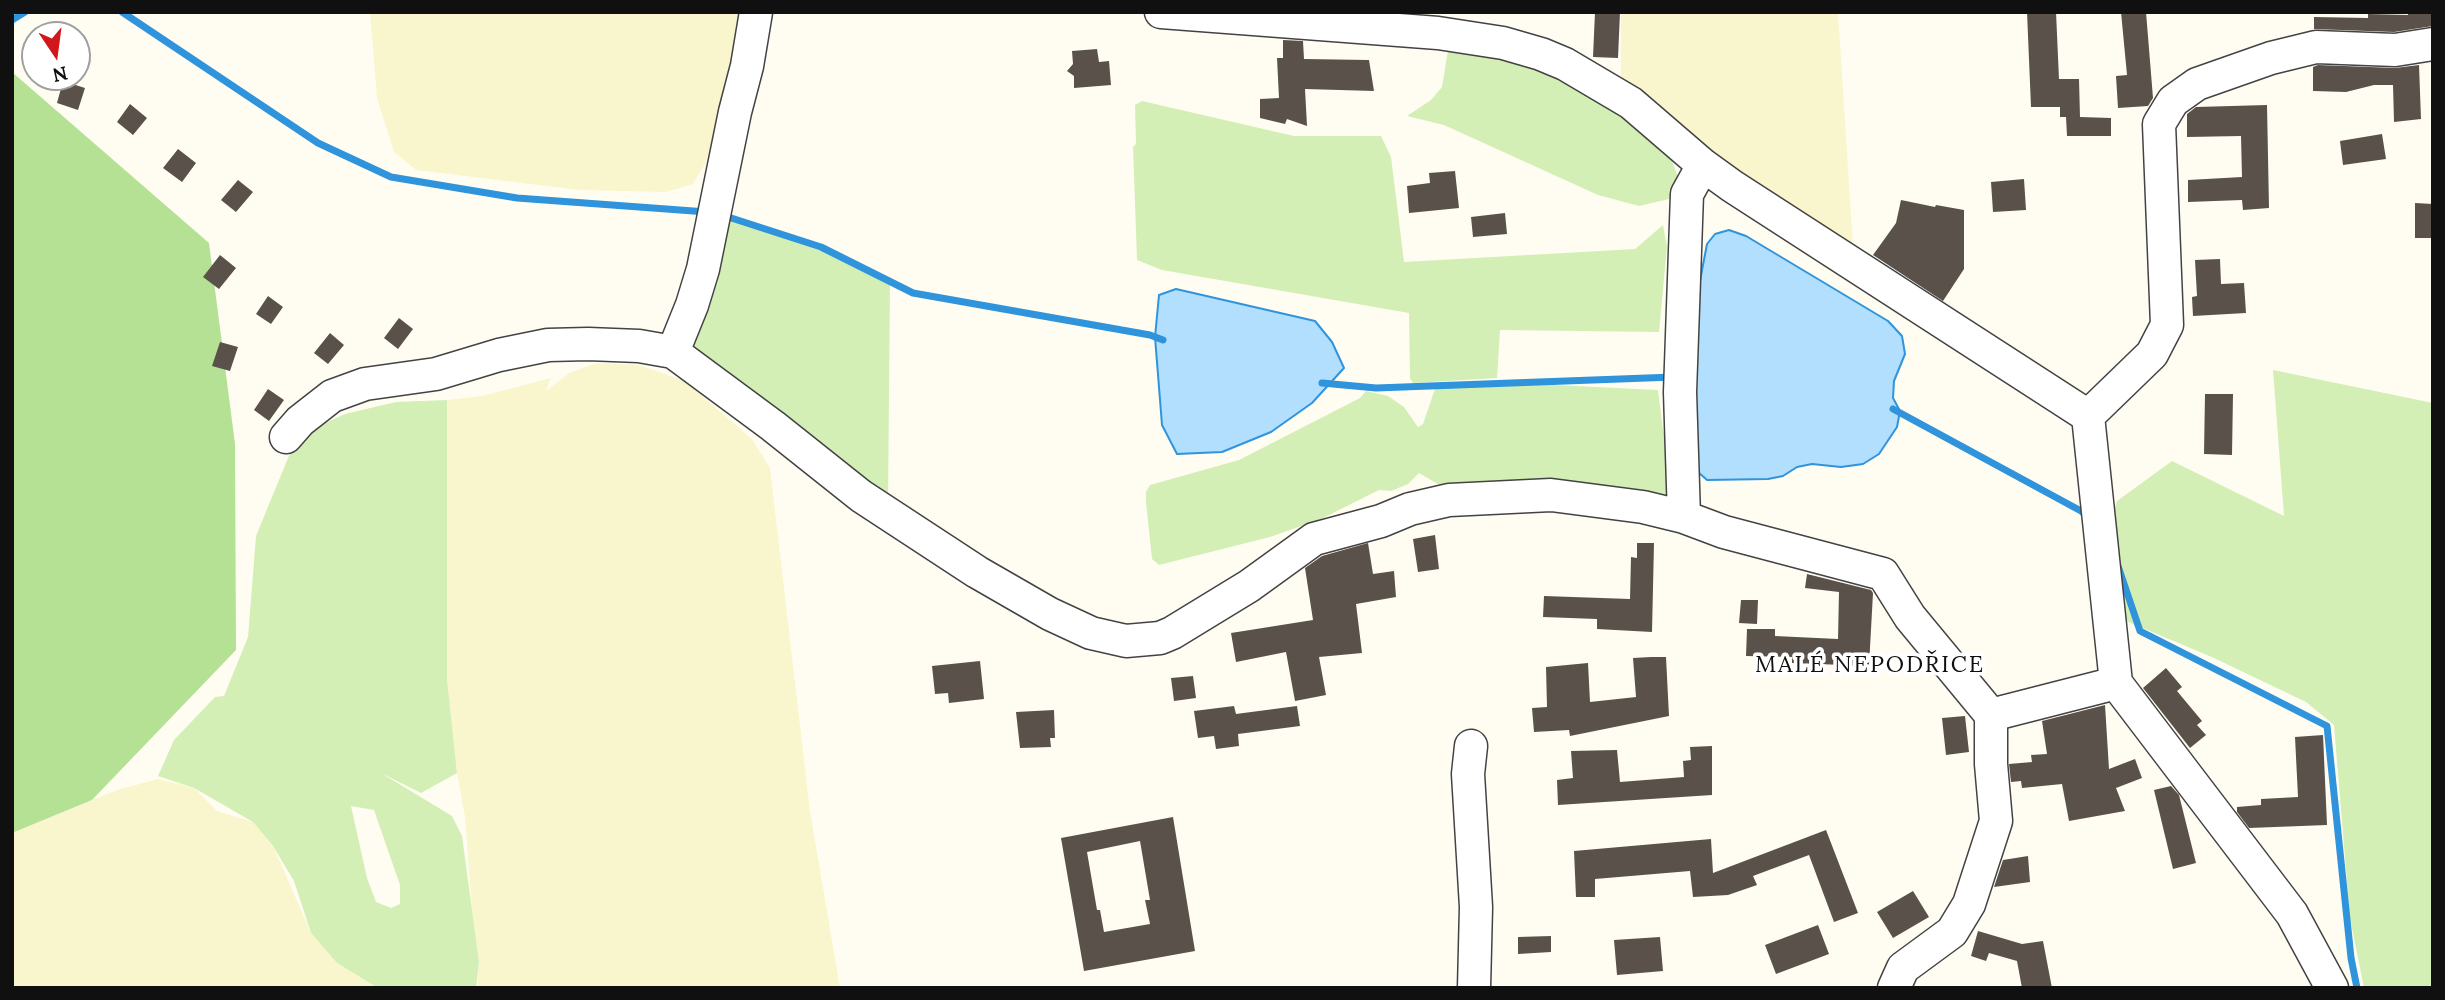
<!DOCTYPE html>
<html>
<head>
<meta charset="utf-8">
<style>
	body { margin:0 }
	#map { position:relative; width:2445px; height:1000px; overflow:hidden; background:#fffdf2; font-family:Lora,serif }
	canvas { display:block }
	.frame { position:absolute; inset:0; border:14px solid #101010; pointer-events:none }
	.north { position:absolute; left:21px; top:21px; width:70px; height:70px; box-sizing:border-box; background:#fff; border:2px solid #9f9f9f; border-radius:50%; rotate:167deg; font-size:19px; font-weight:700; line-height:28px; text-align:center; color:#101010 }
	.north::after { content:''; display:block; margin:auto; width:24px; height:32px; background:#d0171c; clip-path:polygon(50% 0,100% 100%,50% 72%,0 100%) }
</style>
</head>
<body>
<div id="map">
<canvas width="2445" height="1000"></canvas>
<div class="frame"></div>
<div class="north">N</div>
</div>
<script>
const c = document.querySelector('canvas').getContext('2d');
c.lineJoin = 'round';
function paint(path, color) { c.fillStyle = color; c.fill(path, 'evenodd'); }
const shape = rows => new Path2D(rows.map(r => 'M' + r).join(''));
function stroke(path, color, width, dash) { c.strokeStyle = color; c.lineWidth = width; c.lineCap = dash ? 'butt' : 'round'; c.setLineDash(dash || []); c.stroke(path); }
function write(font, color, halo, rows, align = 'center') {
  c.font = font + ' Lora,serif'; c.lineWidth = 7; c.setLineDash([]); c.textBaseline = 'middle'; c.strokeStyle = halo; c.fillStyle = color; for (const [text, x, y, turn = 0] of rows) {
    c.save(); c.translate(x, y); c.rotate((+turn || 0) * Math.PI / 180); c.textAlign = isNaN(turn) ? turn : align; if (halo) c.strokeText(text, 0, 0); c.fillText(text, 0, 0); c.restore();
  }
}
const farmland = shape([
	[370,12,739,12,736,38,720,118,705,164,693,184,666,192,579,190,416,170,394,152,377,98],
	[1621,12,1838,12,1854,261,1621,78],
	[597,363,639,365,685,381,752,439,770,468,810,811,840,988,477,988,479,962,472,911,465,817,457,773,447,679,447,400,482,396,551,378,546,391,569,373],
	[158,779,194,788,217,811,253,822,274,848,311,933,337,963,378,988,12,988,12,833,117,790]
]);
const green = shape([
	[1449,44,1520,56,1594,92,1670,156,1680,182,1679,193,1669,199,1639,206,1598,195,1444,125,1407,116,1431,100,1442,87],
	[1142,101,1294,136,1381,136,1391,157,1404,262,1635,249,1663,225,1667,247,1659,332,1500,330,1497,378,1413,383,1410,378,1409,313,1162,270,1137,260,1133,147,1136,144,1135,105],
	[721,212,765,232,825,250,890,280,888,507,687,359],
	[2273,370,2433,403,2433,988,2364,988,2350,918,2334,725,2306,702,2214,658,2126,621,2108,528,2117,501,2172,461,2284,516],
	[1555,385,1658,390,1663,430,1676,483,1671,499,1453,493,1419,473,1408,484,1391,491,1379,490,1321,519,1270,537,1159,565,1152,559,1146,502,1146,492,1150,485,1239,460,1360,398,1366,391,1388,396,1404,407,1418,427,1423,424,1436,386],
	[447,400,447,679,457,773,421,793,381,773,452,816,462,836,479,962,476,988,378,988,337,963,311,933,294,881,273,846,253,822,194,788,158,776,174,740,215,697,224,696,248,637,256,536,295,441,314,428,345,414,396,402],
	[351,806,374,810,400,885,400,904,391,908,376,902,367,878]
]);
const forest = shape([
	[12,72,209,243,235,444,236,650,92,800,12,833]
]);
const water = shape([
	[1729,230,1746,236,1888,321,1902,336,1905,354,1894,381,1893,398,1900,411,1897,427,1879,454,1863,464,1841,467,1812,464,1797,467,1783,476,1768,479,1707,480,1698,472,1692,459,1699,286,1707,244,1715,234,1729,230],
	[1176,289,1315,321,1332,342,1344,368,1312,403,1271,432,1222,452,1177,454,1162,425,1155,337,1159,295,1176,289]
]);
const stream = shape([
	[122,12,318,143,391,177,517,198,707,212],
	[12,20,25,12],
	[722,215,821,247,913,293,1150,335,1163,340],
	[1322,383,1376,388,1674,377],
	[1893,409,2081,511,2090,519],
	[2118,566,2140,631,2327,726,2351,958,2357,988]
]);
const building = shape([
	[1595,12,1620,12,1618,58,1593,57],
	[2027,12,2056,12,2059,79,2079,79,2080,117,2111,118,2111,136,2067,136,2066,117,2060,117,2060,107,2031,107],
	[2121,12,2146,12,2153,98,2148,106,2118,108,2116,76,2127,75],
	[2408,12,2433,12,2433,26,2394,32,2314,29,2314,17,2368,18,2368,14,2408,15],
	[1283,40,1303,41,1304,59,1369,60,1374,91,1305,89,1307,126,1287,119,1285,124,1260,118,1260,99,1279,98,1277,58,1283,58],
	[1097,49,1099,62,1109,61,1111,85,1074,88,1074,76,1067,71,1073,64,1072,51],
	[2318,65,2395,68,2419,65,2421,119,2394,122,2393,85,2374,85,2346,92,2313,91,2313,67],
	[63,81,85,88,78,110,57,103],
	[130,104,147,118,133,135,117,122],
	[2267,105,2269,208,2243,210,2242,200,2188,202,2188,180,2242,177,2241,136,2187,137,2187,114,2196,107],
	[2382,134,2386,159,2343,165,2340,141],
	[178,149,196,163,182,182,163,168],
	[1455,171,1459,208,1409,213,1407,186,1430,183,1429,173],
	[2024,179,2026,210,1993,212,1991,182],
	[238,180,253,192,236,212,221,200],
	[1901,200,1935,207,1936,205,1964,210,1964,269,1943,301,1873,255,1896,223],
	[2415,203,2433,204,2433,238,2415,238],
	[1505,213,1507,234,1473,237,1471,217],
	[220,255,236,268,219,289,203,277],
	[2220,259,2221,284,2244,283,2246,313,2193,316,2192,297,2197,296,2195,260],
	[268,296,283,307,271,324,256,314],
	[399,318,413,329,398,349,384,338],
	[330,333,344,345,328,364,314,353],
	[220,342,238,347,230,371,212,366],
	[268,389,284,400,269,421,254,410],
	[2205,394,2233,394,2232,455,2204,454],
	[1435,535,1439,569,1418,572,1413,539],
	[1368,543,1373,574,1394,571,1396,597,1356,604,1362,653,1319,657,1326,695,1295,701,1286,652,1236,662,1231,633,1313,620,1305,568,1322,556],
	[1637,543,1654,543,1652,632,1597,629,1597,619,1543,617,1544,596,1630,599,1631,557,1637,558],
	[1807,574,1871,590,1873,593,1869,666,1792,663,1792,657,1746,656,1747,629,1775,629,1775,636,1838,639,1839,592,1805,588],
	[1741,600,1758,600,1757,624,1739,623],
	[1651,657,1666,657,1669,716,1570,736,1569,730,1534,732,1532,708,1547,707,1546,667,1588,663,1590,702,1636,697,1633,658],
	[980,661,984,699,949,703,948,693,935,694,932,666],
	[2166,668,2182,687,2177,691,2202,721,2197,725,2206,735,2190,748,2143,688],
	[1193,676,1196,698,1174,701,1171,678],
	[2105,705,2109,769,2135,759,2142,778,2116,788,2125,811,2069,821,2062,784,2022,788,2021,781,2011,782,2009,764,2032,762,2031,755,2047,754,2042,721],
	[1234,706,1236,714,1297,706,1300,726,1238,734,1239,746,1216,749,1214,736,1198,738,1194,711],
	[1054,710,1055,738,1050,738,1051,747,1020,748,1016,712],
	[1965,716,1969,752,1946,755,1942,718],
	[2323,735,2327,825,2249,828,2237,812,2237,807,2261,805,2261,799,2298,797,2295,737],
	[1712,746,1712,795,1558,805,1557,780,1573,778,1571,751,1617,750,1620,782,1684,777,1683,761,1691,760,1690,747],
	[2171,786,2179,795,2196,863,2173,869,2154,790],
	[1173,817,1195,951,1084,971,1061,838],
	[1140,841,1150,900,1145,900,1150,924,1104,932,1100,910,1097,910,1087,852],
	[1826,830,1858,913,1834,922,1809,855,1753,876,1757,885,1728,895,1693,897,1690,871,1595,879,1595,897,1576,897,1574,851,1711,839,1713,873],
	[2028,856,2030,882,1994,887,2003,860],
	[1913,891,1929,917,1893,938,1877,912],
	[1818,925,1829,954,1776,974,1765,945],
	[1978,931,2022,944,2043,941,2052,988,2022,988,2017,961,1989,953,1986,961,1971,956],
	[1551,936,1551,952,1518,954,1518,937],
	[1660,937,1663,971,1617,975,1614,940]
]);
const minor = shape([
	[1161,12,1438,33,1503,43,1541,54,1565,64,1631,103,1703,165,1732,186,2088,416],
	[673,352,692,305,703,269,735,112,747,66,756,12],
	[286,437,300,421,332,396,365,384,436,374,499,355,548,345,588,344,639,346,673,352,773,426,861,496,977,572,1050,614,1091,633,1126,641,1160,638,1172,633,1249,586,1314,539,1381,521,1410,509,1449,500,1551,495,1643,507,1684,517,1724,532,1883,574,1910,617,1991,715],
	[1684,517,1680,392,1687,194,1703,165],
	[2116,683,2088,416,2152,354,2167,325,2159,124,2173,101,2197,84,2271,58,2316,47,2395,50,2433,44],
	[1471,746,1468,774,1476,907,1474,988],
	[1894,988,1903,968,1952,932,1969,904,1996,821,1991,764,1991,715,2116,683,2292,914,2332,988]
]);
const quarterNames = [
	["MALÉ NEPODŘICE",1870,665]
];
paint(farmland, '#f9f6ce');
paint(green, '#d3efb6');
paint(forest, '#b5e194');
paint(water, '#b1dffd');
stroke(water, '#2f94dc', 2);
stroke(stream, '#2f94dc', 7);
paint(building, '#5a514b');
stroke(minor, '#434343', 35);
stroke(minor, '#fff', 32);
c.letterSpacing = '2px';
write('23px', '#101010', '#fff', quarterNames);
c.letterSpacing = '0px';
</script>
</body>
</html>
